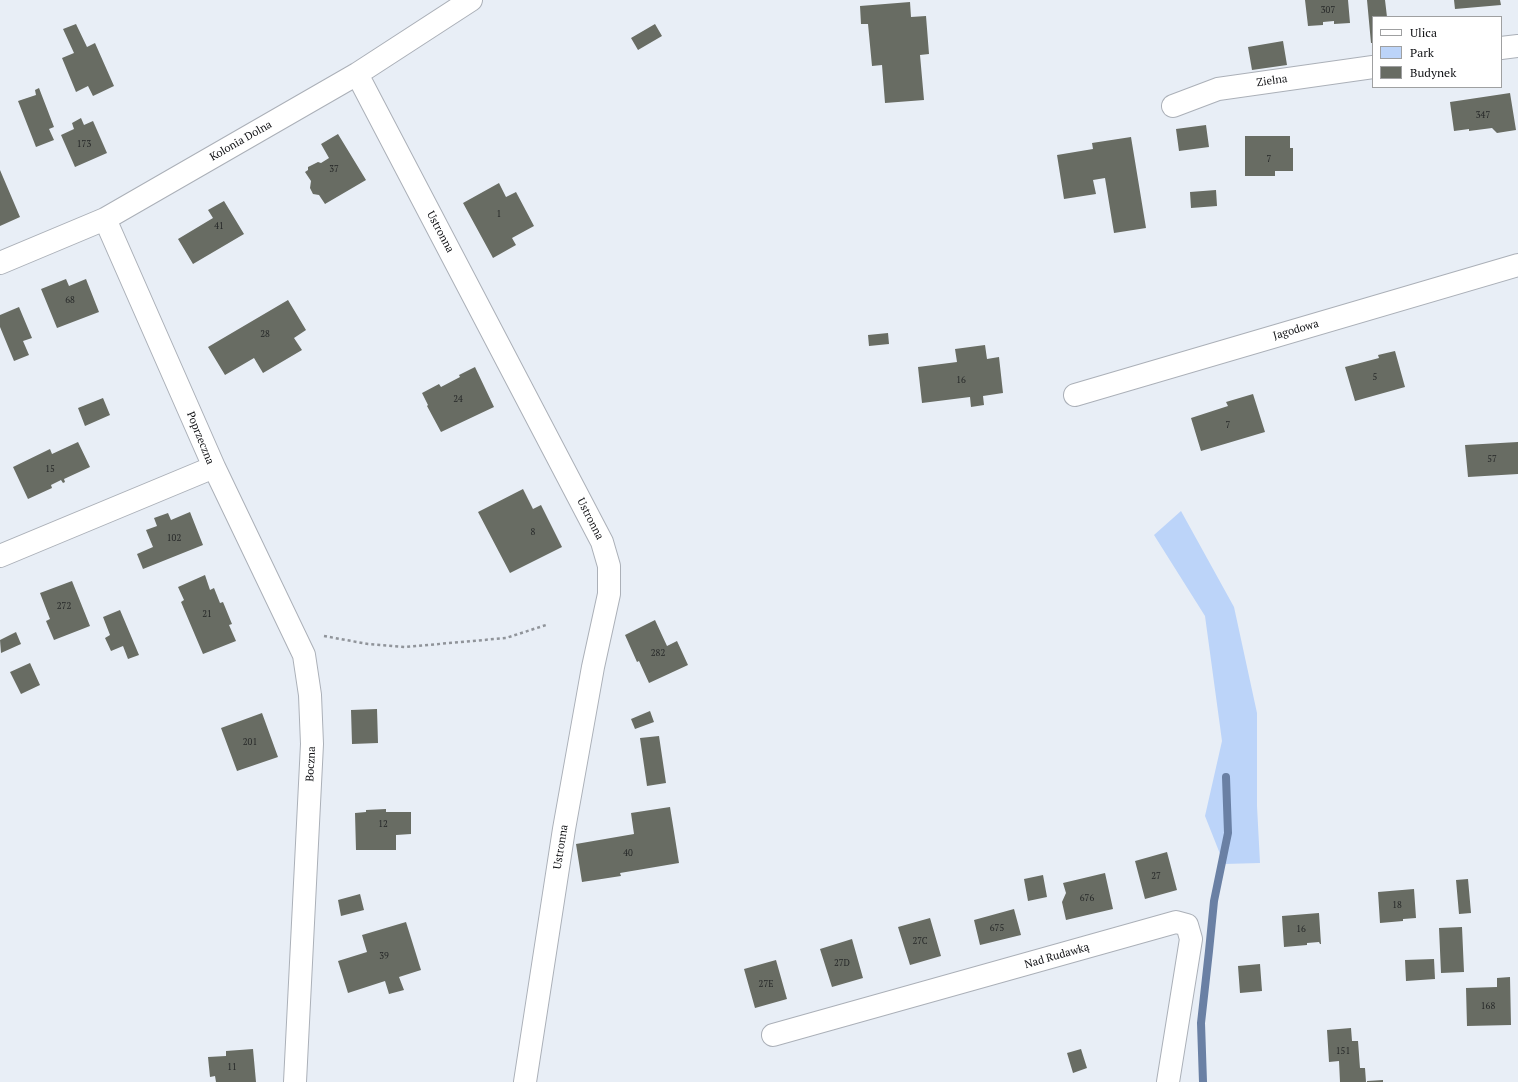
<!DOCTYPE html>
<html>
<head>
<meta charset="utf-8">
<style>
	body { margin:0 }
	#map { position:relative; width:1518px; height:1082px; overflow:hidden; background:#e8eef6; font-family:"PT Serif",serif }
	canvas { display:block }
	.legend { position:absolute; left:1372px; top:16px; width:130px; height:72px; box-sizing:border-box; background:#fff; border:1px solid #9fa0a1; margin:0; padding:5px 7px; list-style:none; font-size:12px; color:#101114 }
	.legend li { display:flex; align-items:center; gap:8px; height:20px }
	.legend b { width:20px; border:1px solid #9fa0a1 }
</style>
</head>
<body>
<div id="map">
<canvas width="1518" height="1082"></canvas>
<ul class="legend">
<li><b style="height:5px;background:#fff"></b>Ulica</li>
<li><b style="height:11px;background:#bcd4f9"></b>Park</li>
<li><b style="height:11px;background:#686c63"></b>Budynek</li>
</ul>
</div>
<script>
const c = document.querySelector('canvas').getContext('2d');
c.lineJoin = 'round';
function paint(path, color) { c.fillStyle = color; c.fill(path, 'evenodd'); }
const shape = rows => new Path2D(rows.map(r => 'M' + r).join(''));
function stroke(path, color, width, dash) { c.strokeStyle = color; c.lineWidth = width; c.lineCap = dash ? 'butt' : 'round'; c.setLineDash(dash || []); c.stroke(path); }
function write(font, color, halo, rows, align = 'center') {
  c.font = font + ' "PT Serif",serif'; c.lineWidth = 4; c.setLineDash([]); c.textBaseline = 'middle'; c.strokeStyle = halo; c.fillStyle = color; for (const [text, x, y, turn = 0] of rows) {
    c.save(); c.translate(x, y); c.rotate((+turn || 0) * Math.PI / 180); c.textAlign = isNaN(turn) ? turn : align; if (halo) c.strokeText(text, 0, 0); c.fillText(text, 0, 0); c.restore();
  }
}
const green = shape([
	[1181,511,1234,607,1257,713,1257,806,1260,863,1224,864,1205,816,1222,741,1205,616,1154,535]
]);
const stream = shape([
	[1203,1082,1201,1023,1209,951,1214,901,1228,833,1226,777]
]);
const building = shape([
	[1305,0,1348,0,1350,23,1334,24,1334,21,1323,22,1323,25,1308,26],
	[1367,0,1385,0,1387,17,1373,17,1373,43,1371,43],
	[1454,0,1500,0,1501,5,1455,9],
	[910,2,911,17,926,16,929,54,920,55,924,100,885,103,882,65,872,66,868,24,861,24,860,6],
	[76,24,87,47,95,43,114,86,93,96,88,86,76,92,62,58,74,53,63,29],
	[655,24,662,36,638,50,631,38],
	[1283,41,1287,65,1252,70,1248,47],
	[39,88,54,127,49,129,54,140,36,147,18,101,36,95,35,90],
	[1510,93,1516,130,1497,133,1492,128,1469,131,1469,129,1454,131,1450,102],
	[81,118,84,125,93,121,107,153,75,167,61,135,74,129,72,123],
	[1206,125,1209,147,1179,151,1176,129],
	[338,134,366,180,325,204,319,195,313,194,310,188,311,181,305,172,308,170,308,167,318,162,321,163,329,158,321,144],
	[1245,136,1290,136,1290,148,1293,148,1293,171,1275,171,1275,176,1245,176],
	[1131,137,1146,228,1114,233,1105,178,1093,180,1096,194,1064,199,1057,155,1093,149,1092,143],
	[0,170,20,217,0,226],
	[499,183,506,197,516,192,534,226,512,238,516,245,493,258,463,203],
	[1216,190,1217,206,1191,208,1190,192],
	[224,201,244,234,193,264,178,239,213,218,208,210],
	[66,279,69,286,86,279,99,312,57,328,41,289],
	[288,300,306,330,294,338,302,350,263,373,254,358,225,375,208,347],
	[19,307,32,338,23,341,29,355,14,361,0,327,0,315],
	[888,333,889,344,869,346,868,335],
	[985,345,987,359,999,357,1003,393,983,396,984,405,971,407,970,397,922,403,918,367,957,362,955,349],
	[1395,351,1405,387,1355,401,1345,367,1379,358,1378,355],
	[475,367,494,407,441,432,427,406,428,405,422,393,439,384,441,387,460,377,459,375],
	[1253,394,1265,432,1201,451,1191,418,1228,406,1226,402],
	[103,398,110,415,85,426,78,408],
	[78,442,90,467,64,479,65,482,63,483,61,480,51,485,52,488,28,499,13,467,50,449,52,454],
	[1518,442,1518,474,1468,477,1465,445],
	[523,489,533,509,541,505,562,547,510,573,478,512],
	[190,512,203,545,143,569,137,554,153,547,146,530,157,526,154,518,168,513,171,520],
	[205,575,210,590,214,588,220,603,223,602,232,624,229,625,236,641,203,654,181,602,184,600,178,587],
	[72,581,90,626,54,640,46,621,50,619,40,593],
	[120,610,139,655,128,659,123,646,111,651,105,638,110,635,103,617],
	[655,620,667,646,677,641,688,665,649,683,639,661,637,662,625,635],
	[16,632,21,644,1,653,0,640],
	[30,663,40,685,21,694,10,672],
	[377,709,378,743,352,744,351,710],
	[650,711,654,722,635,729,631,719],
	[262,713,278,757,237,771,221,728],
	[659,736,666,783,647,786,640,738],
	[670,807,679,863,620,873,621,876,582,882,576,844,634,834,631,813],
	[386,809,386,812,411,812,411,834,396,835,396,850,356,850,355,813,366,812,366,810],
	[1167,852,1177,890,1145,899,1135,861],
	[1105,873,1113,909,1066,920,1062,902,1066,893,1063,883],
	[1043,875,1047,897,1028,901,1024,879],
	[1468,879,1471,913,1459,914,1456,880],
	[1414,889,1416,918,1403,919,1403,921,1380,923,1378,892],
	[360,894,364,910,341,916,338,900],
	[1014,909,1021,935,980,945,974,920],
	[1319,913,1321,944,1320,944,1319,942,1307,943,1307,945,1284,947,1282,916],
	[930,918,941,956,910,965,898,927],
	[406,922,421,970,399,977,404,990,389,994,385,981,348,993,338,961,367,952,362,935],
	[1462,927,1464,972,1441,973,1439,928],
	[852,939,863,978,832,987,820,949],
	[1434,959,1435,979,1406,981,1405,960],
	[776,960,787,999,755,1008,744,969],
	[1260,964,1262,991,1240,993,1238,966],
	[1510,977,1511,1025,1467,1026,1466,988,1497,987,1497,978],
	[1351,1028,1352,1041,1358,1041,1360,1068,1365,1068,1366,1082,1340,1082,1339,1061,1329,1062,1327,1030],
	[253,1049,256,1082,216,1082,215,1076,210,1077,208,1057,226,1056,226,1051],
	[1081,1049,1087,1068,1073,1073,1067,1053],
	[1383,1080,1383,1082,1367,1082,1367,1081]
]);
const path = shape([
	[324,636,368,644,405,647,506,638,546,625]
]);
const minor = shape([
	[1501,48,1518,46],
	[357,74,602,542,609,566,609,594,593,667,564,829,525,1082],
	[1173,106,1218,89,1373,67],
	[0,263,105,219,357,74,471,0],
	[1075,395,1518,265],
	[214,467,304,655,310,695,312,744,295,1082],
	[0,556,214,467,105,219],
	[773,1035,1176,922,1187,925,1191,939,1168,1082]
]);
const numberNames = [
	["307",1328,10],
	["347",1483,115],
	["173",84,144],
	["7",1269,159],
	["37",334,169],
	["1",499,214],
	["41",219,226],
	["68",70,300],
	["28",265,334],
	["5",1375,377],
	["16",961,380],
	["24",458,399],
	["7",1228,425],
	["57",1492,459],
	["15",50,469],
	["8",533,532],
	["102",174,538],
	["272",64,606],
	["21",207,614],
	["282",658,653],
	["201",250,742],
	["12",383,824],
	["40",628,853],
	["27",1156,876],
	["676",1087,898],
	["18",1397,905],
	["675",997,928],
	["16",1301,929],
	["27C",920,941],
	["39",384,956],
	["27D",842,963],
	["27E",766,984],
	["168",1488,1006],
	["151",1343,1051],
	["11",232,1067]
];
const streetNames = [
	["Zielna",1272,81,-8],
	["Kolonia Dolna",241,141,-30],
	["Ustronna",440,232,62],
	["Jagodowa",1296,330,-16],
	["Poprzeczna",200,438,68],
	["Ustronna",590,519,63],
	["Boczna",311,764,-87],
	["Ustronna",561,847,-81],
	["Nad Rudawką",1057,956,-16]
];
paint(green, '#bcd4f9');
stroke(stream, '#6a80a4', 8);
paint(building, '#686c63');
stroke(minor, '#abb0b8', 24);
stroke(path, '#90949a', 2.5, [3, 3]);
stroke(minor, '#fff', 22);
write('9px', '#262828', null, numberNames);
write('11px', '#101114', '#fff', streetNames);
</script>
</body>
</html>
